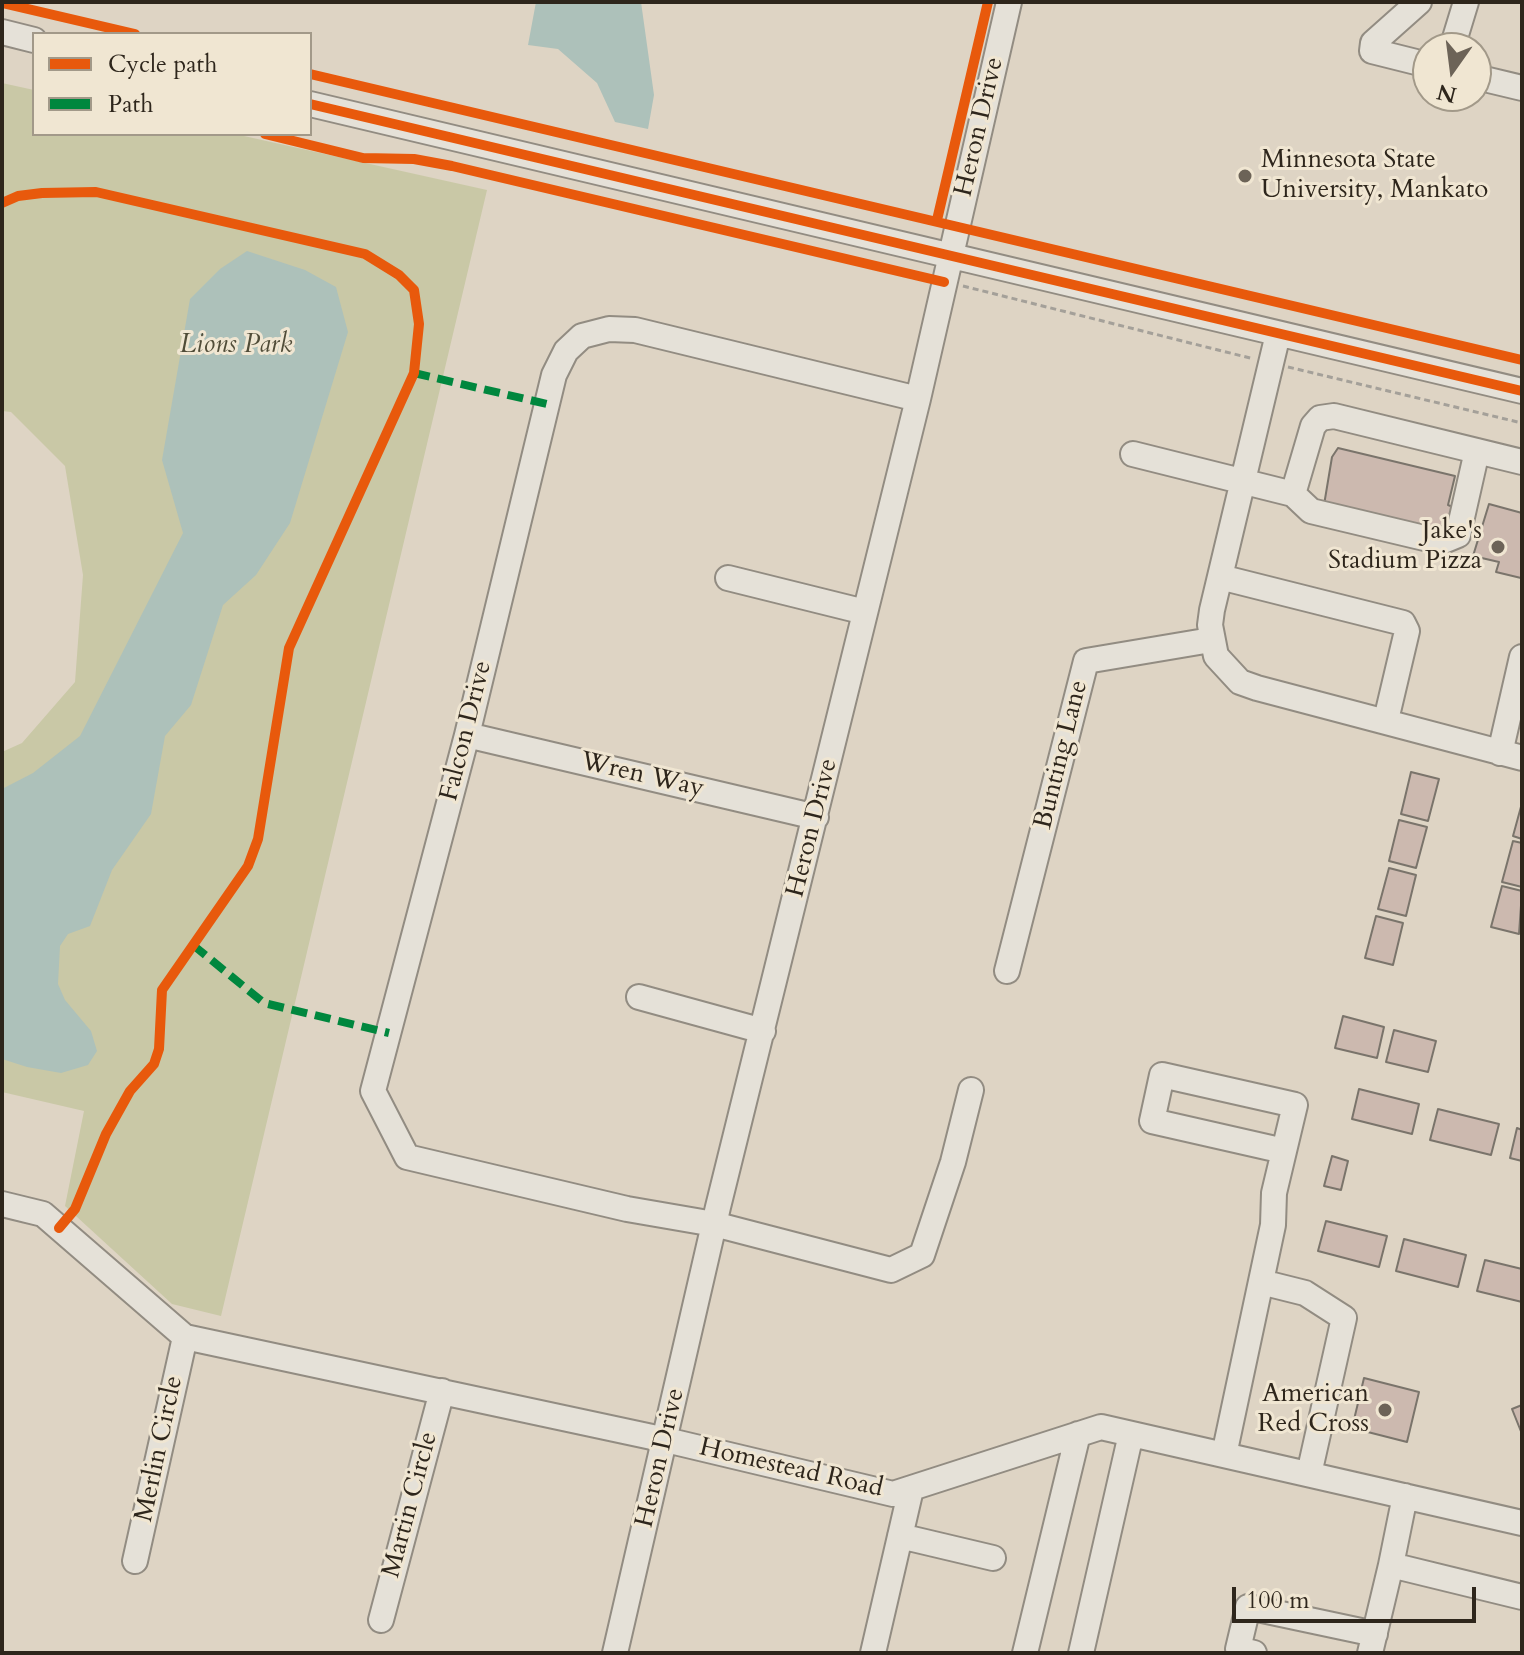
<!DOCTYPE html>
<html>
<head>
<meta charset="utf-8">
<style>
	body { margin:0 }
	#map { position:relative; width:1524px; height:1655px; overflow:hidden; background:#ded4c4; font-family:Cardo,serif }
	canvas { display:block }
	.frame { position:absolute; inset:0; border:4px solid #2e261c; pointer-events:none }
	.legend { position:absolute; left:32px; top:32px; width:280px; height:104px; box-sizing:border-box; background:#f0e6d2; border:2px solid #a29989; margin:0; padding:10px 14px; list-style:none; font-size:24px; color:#2e261c }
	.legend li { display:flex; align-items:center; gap:16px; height:40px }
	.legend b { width:40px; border:2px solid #a29989 }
	.north { position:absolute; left:1412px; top:32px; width:80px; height:80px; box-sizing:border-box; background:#f0e6d2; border:2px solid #a29989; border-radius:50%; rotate:194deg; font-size:22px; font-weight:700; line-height:32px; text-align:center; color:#2e261c }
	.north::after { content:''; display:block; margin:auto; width:28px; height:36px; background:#6c6357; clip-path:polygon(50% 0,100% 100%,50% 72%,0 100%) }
	.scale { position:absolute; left:1232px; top:1587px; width:244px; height:36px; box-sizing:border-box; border:4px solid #2e261c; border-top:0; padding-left:10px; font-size:24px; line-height:28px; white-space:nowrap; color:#2e261c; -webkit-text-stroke:6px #f0e6d2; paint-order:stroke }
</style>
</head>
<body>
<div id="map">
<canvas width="1524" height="1655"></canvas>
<div class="frame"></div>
<ul class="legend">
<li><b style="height:10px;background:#e8590c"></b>Cycle path</li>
<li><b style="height:10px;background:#00873e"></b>Path</li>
</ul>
<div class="north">N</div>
<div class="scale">100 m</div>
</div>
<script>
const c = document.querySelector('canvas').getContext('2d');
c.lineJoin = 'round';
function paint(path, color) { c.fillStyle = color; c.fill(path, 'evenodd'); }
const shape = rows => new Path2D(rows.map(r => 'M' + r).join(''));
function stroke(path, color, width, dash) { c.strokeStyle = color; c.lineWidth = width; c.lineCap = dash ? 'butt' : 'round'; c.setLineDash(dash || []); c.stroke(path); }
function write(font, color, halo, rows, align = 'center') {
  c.font = font + ' Cardo,serif'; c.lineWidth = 6; c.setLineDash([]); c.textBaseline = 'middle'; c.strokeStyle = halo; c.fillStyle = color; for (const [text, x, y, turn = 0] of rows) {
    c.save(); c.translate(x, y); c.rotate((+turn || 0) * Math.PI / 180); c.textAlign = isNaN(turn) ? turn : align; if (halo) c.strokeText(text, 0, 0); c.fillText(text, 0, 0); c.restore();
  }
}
const green = shape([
	[2,83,34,90,34,134,235,134,487,190,221,1316,172,1304,65,1206,84,1111,2,1092,2,752,22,743,75,682,83,575,65,466,11,412,2,411]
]);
const water = shape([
	[536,2,641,2,654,95,648,129,615,122,597,83,558,49,528,45],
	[247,251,305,270,336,287,348,332,290,523,256,575,223,605,191,705,165,736,151,814,112,870,90,926,68,934,60,946,58,984,65,1000,91,1031,97,1051,88,1065,61,1073,27,1067,2,1059,2,789,33,773,80,736,183,533,162,460,190,299,220,269]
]);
const building = shape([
	[1338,448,1455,476,1448,505,1453,507,1448,528,1441,526,1439,533,1324,505,1332,457,1338,448],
	[1489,504,1522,513,1521,578,1496,572,1499,562,1473,556,1489,504],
	[1411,772,1439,779,1428,821,1401,814,1411,772],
	[1522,803,1522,839,1513,836,1522,803],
	[1399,820,1427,827,1416,868,1389,861,1399,820],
	[1513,841,1522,843,1522,887,1502,882,1513,841],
	[1389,868,1416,875,1406,916,1378,909,1389,868],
	[1502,886,1522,891,1519,934,1491,927,1502,886],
	[1376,916,1403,923,1393,965,1365,958,1376,916],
	[1343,1016,1384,1027,1377,1058,1335,1048,1343,1016],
	[1394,1030,1436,1041,1428,1072,1386,1062,1394,1030],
	[1359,1089,1419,1104,1412,1134,1352,1119,1359,1089],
	[1438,1109,1499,1124,1491,1155,1430,1140,1438,1109],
	[1517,1128,1522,1130,1522,1161,1510,1158,1517,1128],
	[1332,1156,1348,1161,1341,1190,1324,1186,1332,1156],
	[1326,1221,1387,1236,1379,1267,1318,1251,1326,1221],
	[1404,1239,1466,1255,1458,1287,1396,1271,1404,1239],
	[1485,1260,1522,1269,1522,1302,1477,1291,1485,1260],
	[1364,1378,1419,1392,1407,1442,1352,1428,1364,1378],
	[1522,1405,1522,1434,1512,1409,1522,1405]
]);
const path = shape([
	[963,286,1254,359],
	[1288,367,1522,423]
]);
const minor = shape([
	[1419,2,1373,43,1372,51,1428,65],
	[2,32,34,40],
	[1452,48,1466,2],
	[1476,77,1522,88],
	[310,104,1522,391],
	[1278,334,1212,610,1210,625,1216,656,1240,682,1257,688,1522,758],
	[918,399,635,330,609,329,582,336,566,351,554,375,467,735,373,1091,407,1157,627,1209,714,1224,891,1270,922,1255,953,1162,971,1090],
	[1133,454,1293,494,1313,426,1320,418,1334,416,1522,462],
	[1293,494,1311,511,1441,542,1458,535,1477,451],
	[1220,577,1403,623,1407,631,1386,720],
	[728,578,865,612],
	[467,735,816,817],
	[1500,753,1522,657],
	[1007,971,1086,661,1211,640],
	[639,997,763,1031],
	[2,1204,43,1214,185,1337,666,1440,893,1494,1101,1427,1522,1523],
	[1261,1282,1305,1293,1344,1318,1309,1474],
	[1224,1455,1273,1225,1274,1193,1295,1105,1162,1075,1152,1121,1284,1151],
	[1405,1496,1391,1565,1522,1597],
	[900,1536,993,1558],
	[135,1561,185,1337],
	[381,1620,442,1391],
	[615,1653,718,1207,918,399,1009,2],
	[873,1653,911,1489],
	[1025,1653,1078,1434],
	[1081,1653,1131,1434],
	[1254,1653,1238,1649,1248,1607,1375,1634],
	[1370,1653,1391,1565]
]);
const quiet = shape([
	[414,373,547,404],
	[193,945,264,1003,389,1033]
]);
const cycleway = shape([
	[2,3,135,34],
	[310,74,1522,360],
	[310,104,1522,391],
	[265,134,363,158,414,159,452,166,944,282],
	[2,203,18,196,42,193,96,192,365,254,399,275,414,290,419,324,414,373,289,648,258,839,248,866,162,990,159,1049,154,1064,130,1091,106,1134,75,1209,59,1228],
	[937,220,988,2]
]);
const markers = [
	[1245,176,8,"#6c6357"],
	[1498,547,8,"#6c6357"],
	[1385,1410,8,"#6c6357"]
];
const streetNames = [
	["Heron Drive",980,127,-77],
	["Falcon Drive",467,731,-76],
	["Bunting Lane",1062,755,-76],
	["Wren Way",642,776,13],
	["Heron Drive",813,828,-76],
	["Merlin Circle",160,1449,-78],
	["Heron Drive",661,1458,-77],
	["Homestead Road",791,1469,13],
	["Martin Circle",411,1505,-75]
];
const poiNames = [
	["Minnesota State",1261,161,"left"],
	["University, Mankato",1261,191,"left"],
	["Jake's",1482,532],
	["Stadium Pizza",1482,562],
	["American",1369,1395],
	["Red Cross",1369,1425]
];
const parkNames = [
	["Lions Park",236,346]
];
paint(green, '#c9c8a6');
paint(water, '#adc1ba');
paint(building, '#ccb9af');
stroke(building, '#7a746b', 2);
stroke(minor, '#928c82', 28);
stroke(path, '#a4a099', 3, [6, 4]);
stroke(minor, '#e5e1d8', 24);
stroke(quiet, '#00873e', 8, [16, 8]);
stroke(cycleway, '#e8590c', 10);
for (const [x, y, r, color] of markers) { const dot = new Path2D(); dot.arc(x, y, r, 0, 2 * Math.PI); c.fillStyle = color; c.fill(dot); stroke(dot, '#f0e6d2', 3); }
write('26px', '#2e261c', '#f0e6d2', streetNames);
write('26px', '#2e261c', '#f0e6d2', poiNames, 'right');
write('italic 26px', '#504c38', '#f0e6d2', parkNames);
</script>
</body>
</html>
